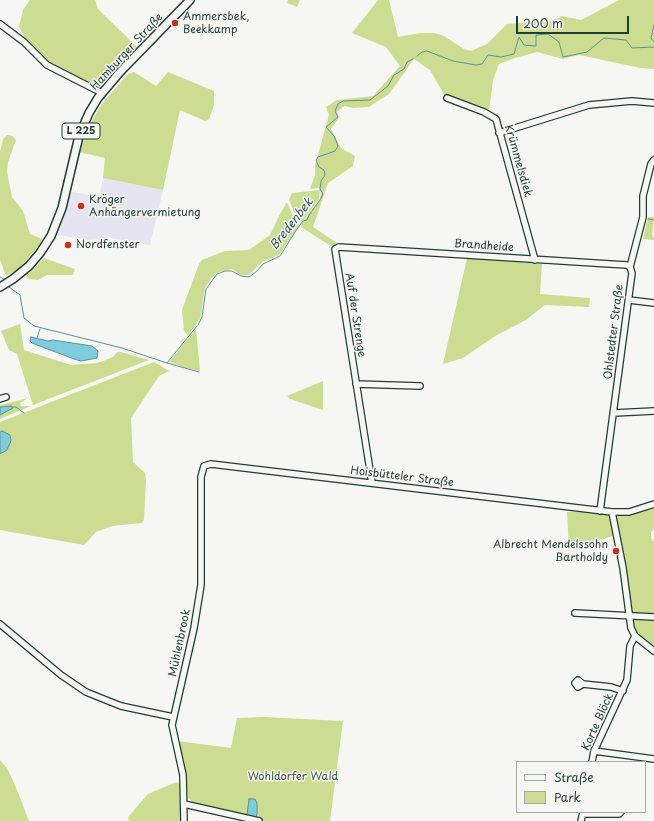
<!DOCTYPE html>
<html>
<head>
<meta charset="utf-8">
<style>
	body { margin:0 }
	#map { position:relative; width:654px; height:821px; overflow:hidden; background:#f6f6f2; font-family:"Playpen Sans",sans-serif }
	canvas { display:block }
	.legend { position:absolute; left:516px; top:761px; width:130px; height:52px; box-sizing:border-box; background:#f6f6f2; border:1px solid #a0aca6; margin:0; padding:5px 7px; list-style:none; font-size:12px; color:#1f3d34 }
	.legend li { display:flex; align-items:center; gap:8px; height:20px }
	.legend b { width:20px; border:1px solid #a0aca6 }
	.scale { position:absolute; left:516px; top:16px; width:113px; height:18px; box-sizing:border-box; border:2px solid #1f3d34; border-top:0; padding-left:5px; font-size:12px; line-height:14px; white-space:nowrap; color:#1f3d34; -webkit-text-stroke:3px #f6f6f2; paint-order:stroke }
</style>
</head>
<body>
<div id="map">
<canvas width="654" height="821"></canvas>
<ul class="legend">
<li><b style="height:5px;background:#f6f6f2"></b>Straße</li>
<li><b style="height:11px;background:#ccdd91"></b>Park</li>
</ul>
<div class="scale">200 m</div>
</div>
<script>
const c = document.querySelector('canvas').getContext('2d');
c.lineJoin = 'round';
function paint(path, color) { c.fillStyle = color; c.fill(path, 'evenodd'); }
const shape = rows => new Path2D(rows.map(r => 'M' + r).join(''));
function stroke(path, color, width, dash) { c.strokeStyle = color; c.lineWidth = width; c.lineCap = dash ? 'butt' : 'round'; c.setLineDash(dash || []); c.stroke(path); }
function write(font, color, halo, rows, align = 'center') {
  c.font = font + ' "Playpen Sans",sans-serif'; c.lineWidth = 3; c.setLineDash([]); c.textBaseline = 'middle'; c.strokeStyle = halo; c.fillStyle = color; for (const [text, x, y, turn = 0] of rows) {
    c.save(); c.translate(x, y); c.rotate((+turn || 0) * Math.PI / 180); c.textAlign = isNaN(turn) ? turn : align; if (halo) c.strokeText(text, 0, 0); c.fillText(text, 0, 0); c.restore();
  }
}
const built = shape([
	[103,178,163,190,150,245,111,238,90,240,58,235,70,191,99,197]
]);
const green = shape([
	[30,0,95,0,98,9,138,48,97,86,46,61,26,40,19,27,23,10],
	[288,0,300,0,297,7,287,3],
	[378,0,389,0,398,37,420,33,434,33,444,36,464,49,471,51,487,44,507,24,552,21,562,16,581,20,619,0,654,0,654,69,641,68,579,55,563,59,537,52,515,58,499,64,493,80,489,111,487,112,445,96,430,70,414,59,389,94,369,107,353,108,344,106,337,112,339,118,331,129,341,148,355,156,353,166,328,183,313,227,337,243,334,248,301,227,302,223,320,199,321,191,319,188,310,189,315,175,315,166,329,115,326,107,337,100,373,96,400,66,386,47,352,33],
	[134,72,156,86,168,72,214,91,214,105,209,119,205,121,180,110,163,190,103,178,105,158,79,152,90,124,101,105,128,74],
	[7,135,13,136,16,140,8,162,7,172,12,197,23,211,30,234,42,239,39,246,30,256,19,268,6,276,0,260,0,152,3,139],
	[320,190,319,199,302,222,294,212,289,200,292,193],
	[287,202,292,214,300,225,279,255,262,262,249,275,241,275,232,269,219,272,212,277,205,288,200,319,188,336,184,331,182,310,199,264,202,260,225,251,249,250,270,235,279,216],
	[648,217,654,217,652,236,654,237,654,240,643,239],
	[44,258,75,269,73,275,47,275,38,280,29,279,26,277],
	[467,258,542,264,540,294,590,298,589,307,545,305,526,320,497,335,463,358,443,364],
	[20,324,24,350,71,365,98,363,113,357,117,352,121,352,149,360,33,405,17,354,9,350,1,331],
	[196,329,200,371,186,368,169,362],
	[154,362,169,371,159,376,131,418,133,462,145,473,146,480,144,519,142,523,112,526,96,532,84,545,0,530,0,454,2,431,0,432,0,422],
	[323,381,323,410,290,399,287,396],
	[28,398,20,403,21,406,31,406,0,419,0,415,8,411,11,406,0,407,0,405],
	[654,506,654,529,651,532,651,538,654,542,654,651,635,636,616,535,569,550,567,512,612,512],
	[263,717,343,721,330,821,240,821,241,814,196,805,186,796,183,763,177,741,231,748,237,718],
	[0,760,7,768,15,785,29,821,0,821],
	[176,782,181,784,184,821,129,821,128,817,148,794]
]);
const water = shape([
	[31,337,48,341,53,340,92,346,98,351,97,358,81,361,74,359,32,343,30,341,31,337],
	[11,406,13,408,0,415,0,407,11,406],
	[2,431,10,435,11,441,7,450,0,454,0,432,2,431],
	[249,799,255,799,257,803,257,815,255,817,247,815,249,799]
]);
const stream = shape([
	[654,25,651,38,654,42],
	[417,56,422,52,427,51,453,61,476,65,482,64,488,55,501,57,514,54,519,37,524,45,536,46,536,35,548,34,559,42,563,57,587,52,604,38,626,40,632,48,654,47],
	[648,219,654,220],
	[0,277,5,280],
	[9,287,20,295,24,318,34,326,122,348,167,363,197,326],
	[198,325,202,317,206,289,217,274,225,271,232,271,241,276,249,277,256,272,263,264,280,256,297,229,303,221,307,220,309,215,320,200,323,194,320,189,321,181,325,175,324,170,319,167,316,160,318,157,335,151,338,146,334,136,326,127,338,117,335,111,338,104,343,101,370,100,388,86,394,75,404,69,407,62,413,59],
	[37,338,40,329],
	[167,363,199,372],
	[12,407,16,407,24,413]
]);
const minor = shape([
	[0,24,24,42,47,65,102,93],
	[447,98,484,112,496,119,535,260],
	[499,133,589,105,632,101,654,103],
	[629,300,654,303],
	[356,384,420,386],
	[0,399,6,397],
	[614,413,654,411],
	[372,483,335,249,339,247,610,264,627,265,630,267],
	[600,511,632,273,630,267,643,217,643,196,651,164,654,160],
	[612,512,623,568,631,628,635,636,654,651],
	[575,613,654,617],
	[0,624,61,675,86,692,121,706,173,717],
	[583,684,578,687,575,683,578,680,583,684,611,687,623,691],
	[594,751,654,759],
	[592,762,594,751,627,680,630,646,635,636],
	[184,804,259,821],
	[583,814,619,814,621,812],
	[184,821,183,775,172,725,194,628,201,585,201,477,204,466,211,464,612,512,629,512,654,504],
	[581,821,583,812]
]);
const major = shape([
	[0,287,13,279,29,266,40,253,51,236,62,208,79,136,89,113,98,98,120,72,190,0]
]);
const markers = [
	[175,23,4,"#c8321e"],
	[81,206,4,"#c8321e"],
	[68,245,4,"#c8321e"],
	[616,551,4,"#c8321e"]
];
const shields = [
	[81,131,38]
];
const shieldNames = [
	["L 225",81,131]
];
const poiNames = [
	["Ammersbek,",183,17],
	["Beekkamp",183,30],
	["Kröger",89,200],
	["Anhängervermietung",89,213],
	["Nordfenster",76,245],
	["Albrecht Mendelssohn",608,545,"right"],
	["Bartholdy",608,558,"right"]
];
const streetNames = [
	["Hamburger Straße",127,52,-47],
	["Krümmelsdiek",518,161,74],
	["Brandheide",484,246,4],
	["Auf der Strenge",355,315,81],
	["Ohlstedter Straße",614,332,-83],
	["Hoisbütteler Straße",402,477,7],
	["Mühlenbrook",180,643,-78],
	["Korte Blöck",598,722,-66]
];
const parkNames = [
	["Wohldorfer Wald",293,777]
];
const waterNames = [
	["Bredenbek",292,224,-52]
];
paint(built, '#e5e4f0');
paint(green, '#ccdd91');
paint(water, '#7eccdd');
stroke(water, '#589399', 1);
stroke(stream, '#589399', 1);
stroke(minor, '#1f3d34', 8);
stroke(major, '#1f3d34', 10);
stroke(minor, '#f6f6f2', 5.5);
stroke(major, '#f6f6f2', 7);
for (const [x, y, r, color] of markers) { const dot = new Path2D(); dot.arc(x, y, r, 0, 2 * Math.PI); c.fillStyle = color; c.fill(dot); stroke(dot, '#f6f6f2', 1.5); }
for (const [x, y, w] of shields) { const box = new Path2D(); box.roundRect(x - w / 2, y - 8, w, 16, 3); c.fillStyle = '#f6f6f2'; c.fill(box); stroke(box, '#1f3d34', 1); }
write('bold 10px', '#1f3d34', null, shieldNames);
write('11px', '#1f3d34', '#f6f6f2', poiNames, 'left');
write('11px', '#1f3d34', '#f6f6f2', streetNames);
write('11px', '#425d47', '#f6f6f2', parkNames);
write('italic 12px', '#325a56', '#f6f6f2', waterNames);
</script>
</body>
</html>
